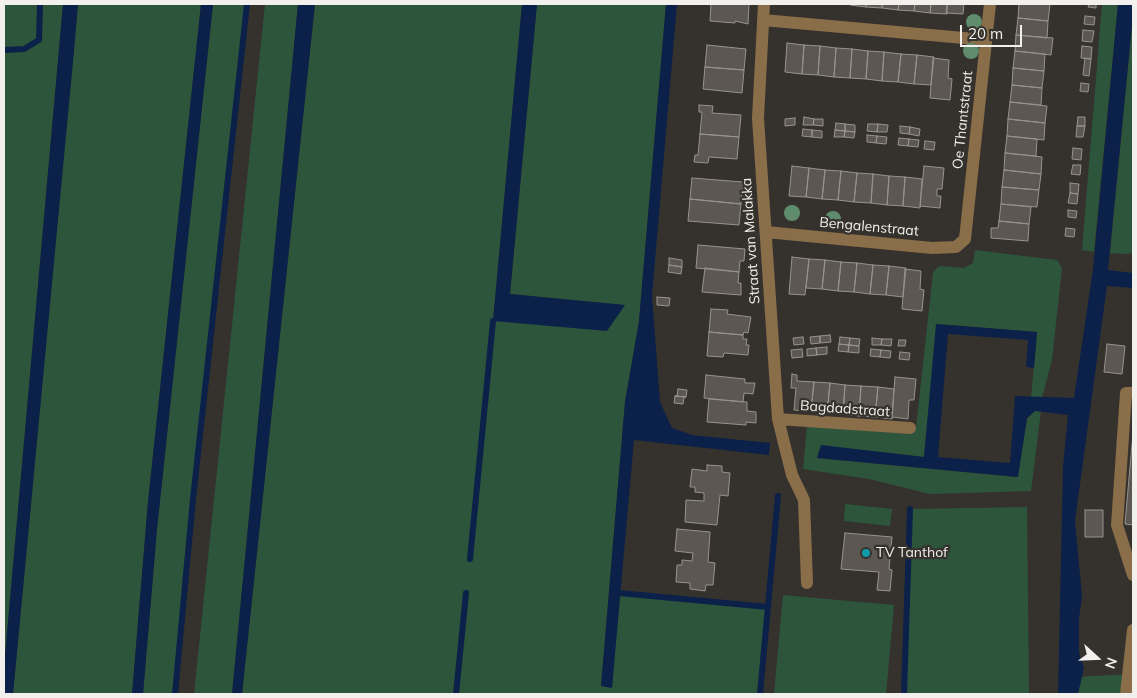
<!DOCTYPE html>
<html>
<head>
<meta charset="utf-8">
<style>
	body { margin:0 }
	#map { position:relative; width:1137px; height:698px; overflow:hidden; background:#35322d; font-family:Mulish,sans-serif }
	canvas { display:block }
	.frame { position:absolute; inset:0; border:5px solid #f1f0ec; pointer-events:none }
	.north { position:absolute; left:1072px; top:633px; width:50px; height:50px; -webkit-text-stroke:4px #35322d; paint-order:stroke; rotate:110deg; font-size:14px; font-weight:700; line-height:20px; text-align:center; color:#f1f0ec }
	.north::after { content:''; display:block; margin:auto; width:18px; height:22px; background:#f1f0ec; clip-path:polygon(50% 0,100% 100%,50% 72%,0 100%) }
	.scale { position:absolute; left:960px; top:25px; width:62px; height:22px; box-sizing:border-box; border:2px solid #f1f0ec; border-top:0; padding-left:6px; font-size:15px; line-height:18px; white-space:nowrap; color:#f1f0ec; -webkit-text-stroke:4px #35322d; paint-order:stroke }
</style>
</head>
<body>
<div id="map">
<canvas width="1137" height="698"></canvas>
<div class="frame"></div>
<div class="north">N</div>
<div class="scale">20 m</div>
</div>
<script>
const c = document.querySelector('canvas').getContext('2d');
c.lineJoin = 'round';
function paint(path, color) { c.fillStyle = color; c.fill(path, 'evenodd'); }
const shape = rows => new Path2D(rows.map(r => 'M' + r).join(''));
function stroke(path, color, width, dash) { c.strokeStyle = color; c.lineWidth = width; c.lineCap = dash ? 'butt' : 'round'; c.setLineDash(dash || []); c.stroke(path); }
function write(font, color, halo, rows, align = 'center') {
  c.font = font + ' Mulish,sans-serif'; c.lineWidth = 4.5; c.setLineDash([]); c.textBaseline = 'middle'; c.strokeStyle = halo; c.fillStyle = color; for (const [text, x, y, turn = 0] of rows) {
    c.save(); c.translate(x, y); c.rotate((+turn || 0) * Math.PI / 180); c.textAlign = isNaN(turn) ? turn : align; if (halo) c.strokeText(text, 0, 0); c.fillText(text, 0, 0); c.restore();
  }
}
const green = shape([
	[4,4,63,4,4,667],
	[78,4,201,4,148,502,132,694,13,694],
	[213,4,247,4,231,163,193,499,175,694,143,694,157,529],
	[265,4,298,4,232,694,194,694],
	[315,4,522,4,493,321,624,305,510,294,537,4,666,4,639,321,625,402,601,686,612,687,619,593,768,607,760,694,242,694],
	[1102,4,1118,4,1094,252,1082,250],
	[1133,15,1133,253,1124,254,1110,253],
	[975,250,1057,260,1062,268,1052,360,1042,398,1031,398,1037,332,937,324,924,457,821,446,817,458,1017,477,1027,419,1035,411,1041,411,1031,491,930,494,869,479,803,469,807,426,909,434,916,428,933,272,939,266,964,268,973,263],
	[845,504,892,509,890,526,844,521],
	[1027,507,1029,694,904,694,910,509],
	[783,595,894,605,886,694,774,694],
	[1133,674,1133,694,1070,694,1073,677]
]);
const water = shape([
	[63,4,78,4,74,51,13,694,4,694,4,667],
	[201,4,213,4,157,529,143,694,132,694,148,502],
	[298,4,315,4,242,694,232,694],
	[522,4,537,4,510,294,625,305,607,331,493,321],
	[666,4,677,4,652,296,660,402,672,428,692,435,770,443,769,455,634,440,612,688,601,686,625,402,639,321],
	[1118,4,1133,4,1133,15,1108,270,1133,273,1133,288,1107,286,1075,521,1082,596,1079,619,1079,653,1084,668,1078,694,1058,694,1063,466,1068,415,1035,411,1027,418,1018,477,817,458,821,445,924,457,936,324,1037,332,1034,368,1026,367,1028,340,948,334,938,457,1010,463,1015,396,1074,398,1093,269]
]);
const stream = shape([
	[4,50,24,49,39,40,40,4],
	[470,559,493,321],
	[619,593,768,607],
	[175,694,193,499,247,4],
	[456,694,466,593],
	[760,694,778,496],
	[904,694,910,509]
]);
const building = shape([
	[711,4,749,4,748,24,735,21,735,23,710,21,711,4],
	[850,4,866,4,866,7,850,5,850,4],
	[866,4,882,4,882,8,866,7,866,4],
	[882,4,899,4,898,10,882,8,882,4],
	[899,4,915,4,914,11,898,10,899,4],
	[915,4,931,4,930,13,914,11,915,4],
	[931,4,947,4,947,14,930,13,931,4],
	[947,4,964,4,963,14,946,13,947,4],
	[1019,4,1050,4,1048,21,1018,18,1019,4],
	[1089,4,1096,4,1096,8,1088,7,1089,4],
	[1085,16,1095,17,1094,25,1084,24,1085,16],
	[1018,18,1048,21,1047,38,1016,35,1018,18],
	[1083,30,1094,31,1092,42,1082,41,1083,30],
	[1016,35,1053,38,1051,55,1015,51,1016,35],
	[787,43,804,45,802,74,785,72,787,43],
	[707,45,746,49,744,70,705,67,707,45],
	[804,45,820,46,818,75,802,74,804,45],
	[820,46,836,48,834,77,818,75,820,46],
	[1082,46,1092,47,1091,59,1081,58,1082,46],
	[836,48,852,49,850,78,834,77,836,48],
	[852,49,868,51,866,79,850,78,852,49],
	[868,51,884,52,882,81,866,79,868,51],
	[1015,51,1045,54,1044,71,1013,68,1015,51],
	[884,52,901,54,898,82,882,81,884,52],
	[901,54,917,55,914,84,898,82,901,54],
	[917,55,934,57,931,85,914,84,917,55],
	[933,58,949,60,948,78,952,79,950,100,930,98,933,58],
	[1085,58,1091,59,1089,76,1083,75,1085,58],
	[705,67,744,70,742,93,703,89,705,67],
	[1013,68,1044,71,1042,88,1012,85,1013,68],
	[1081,83,1089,84,1088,92,1080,91,1081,83],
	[1012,85,1042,88,1041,105,1010,102,1012,85],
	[1010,102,1047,106,1045,123,1008,119,1010,102],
	[699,105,713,106,712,113,741,115,739,137,700,134,702,112,699,112,699,105],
	[804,117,814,119,813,125,803,125,804,117],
	[1078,117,1085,117,1085,126,1077,126,1078,117],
	[795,118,795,125,785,126,785,119,795,118],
	[814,119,823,119,823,126,813,125,814,119],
	[1008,119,1045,123,1044,140,1007,136,1008,119],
	[836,123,845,124,845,131,835,130,836,123],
	[845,124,855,125,855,132,845,131,845,124],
	[868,124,878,124,877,132,867,131,868,124],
	[878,124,888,125,887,132,877,132,878,124],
	[900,126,910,127,909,134,900,133,900,126],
	[1077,126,1085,126,1083,137,1076,137,1077,126],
	[910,127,920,129,919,136,909,134,910,127],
	[803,129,812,130,812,137,802,136,803,129],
	[812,130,822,131,822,138,812,137,812,130],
	[835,130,845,131,844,137,834,137,835,130],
	[845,131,855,132,854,138,844,137,845,131],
	[700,134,739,137,737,159,709,157,708,163,694,162,695,155,698,155,700,134],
	[867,135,877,136,876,143,867,142,867,135],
	[877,136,887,137,886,144,876,143,877,136],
	[1007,136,1037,139,1036,156,1005,153,1007,136],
	[899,138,909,139,908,146,898,145,899,138],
	[909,139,919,140,918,147,908,146,909,139],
	[925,141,935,142,934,150,924,149,925,141],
	[1073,148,1082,149,1081,160,1072,159,1073,148],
	[1005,153,1042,157,1041,174,1004,170,1005,153],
	[1073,165,1081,165,1080,175,1071,174,1073,165],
	[792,166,809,168,806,197,789,196,792,166],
	[924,166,944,168,942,189,937,189,937,196,941,196,940,208,920,206,924,166],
	[809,168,825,170,822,199,806,197,809,168],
	[825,170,841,171,838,200,822,199,825,170],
	[1004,170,1041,174,1039,190,1002,187,1004,170],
	[841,171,857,173,854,202,838,200,841,171],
	[857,173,873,174,871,203,854,202,857,173],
	[873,174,889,176,887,205,871,203,873,174],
	[889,176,905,177,903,206,887,205,889,176],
	[905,177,922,179,920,208,903,206,905,177],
	[692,178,743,182,741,204,690,199,692,178],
	[1070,183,1079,184,1078,194,1070,193,1070,183],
	[1002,187,1039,190,1037,207,1001,204,1002,187],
	[1070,193,1078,194,1077,204,1068,203,1070,193],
	[690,199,741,204,739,225,688,221,690,199],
	[1001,204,1031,207,1029,224,999,221,1001,204],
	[1068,210,1077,211,1076,218,1068,217,1068,210],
	[999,221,1029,224,1028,241,991,238,991,228,998,228,999,221],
	[1066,228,1075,229,1074,237,1065,236,1066,228],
	[698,245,745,249,744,261,740,261,739,272,696,268,698,245],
	[792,257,809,259,805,295,789,294,792,257],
	[669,258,682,260,682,267,669,265,669,258],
	[809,259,825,260,822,289,806,288,809,259],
	[825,260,841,262,838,291,822,289,825,260],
	[841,262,857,263,854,292,838,291,841,262],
	[857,263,873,265,870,294,854,292,857,263],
	[669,265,682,267,681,274,668,272,669,265],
	[873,265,889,266,886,295,870,294,873,265],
	[889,266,906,268,903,297,886,295,889,266],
	[705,268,739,272,738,283,741,283,741,295,702,292,705,268],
	[905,269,921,271,920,289,924,290,922,311,902,309,905,269],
	[657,297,670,298,669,306,657,305,657,297],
	[711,309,728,310,727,314,751,317,748,333,744,332,743,335,709,332,711,309],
	[709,332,743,335,743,339,747,339,746,345,749,345,748,355,724,353,723,357,707,356,709,332],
	[830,335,831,342,820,343,820,336,830,335],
	[820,336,820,343,811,344,810,337,820,336],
	[803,337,804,344,794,345,793,338,803,337],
	[840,337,850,338,849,345,839,344,840,337],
	[850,338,860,339,859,346,849,345,850,338],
	[872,338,882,339,881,345,872,345,872,338],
	[882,339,892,339,891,346,881,345,882,339],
	[899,340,906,340,905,346,898,346,899,340],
	[839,344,849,345,848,352,838,351,839,344],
	[1107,344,1125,346,1122,374,1104,372,1107,344],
	[849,345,859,346,859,353,848,352,849,345],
	[827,347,827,354,817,355,816,348,827,347],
	[816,348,817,355,807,356,807,349,816,348],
	[802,349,803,357,792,358,791,350,802,349],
	[871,349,881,350,880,357,870,356,871,349],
	[881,350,891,351,890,358,880,357,881,350],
	[900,352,910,353,909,360,899,359,900,352],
	[792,374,797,375,797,381,814,382,811,411,794,410,796,388,791,388,792,374],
	[706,375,745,379,745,383,755,383,753,394,744,393,743,402,704,398,706,375],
	[895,377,916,379,914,400,909,400,908,419,892,417,895,377],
	[814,382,830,383,827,413,811,411,814,382],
	[830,383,845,385,843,414,827,413,830,383],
	[845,385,861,386,859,416,843,414,845,385],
	[861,386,878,387,875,417,859,416,861,386],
	[878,387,894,389,892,419,875,417,878,387],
	[678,389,687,390,686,397,675,396,677,396,678,389],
	[675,396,686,397,684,397,683,404,674,403,675,396],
	[709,399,747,402,747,411,756,412,756,423,746,422,746,425,707,422,709,399],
	[1133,433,1133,525,1125,524,1133,433],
	[707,465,722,466,722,472,730,473,728,496,720,495,717,525,685,522,686,500,704,501,704,493,695,492,695,487,690,487,692,469,707,471,707,465],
	[1085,510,1103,510,1103,537,1085,537,1085,510],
	[677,529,710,532,708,562,715,563,713,585,706,585,705,591,690,589,690,583,676,582,677,565,682,565,682,560,692,561,693,553,675,551,677,529],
	[845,533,892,537,889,569,892,570,890,591,877,590,879,572,841,569,845,533]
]);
const minor = shape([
	[764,4,758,118,778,419,792,475,804,500,807,583],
	[763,20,986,40],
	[766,232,932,248,956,247,965,239,990,4],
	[1133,393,1126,393,1117,525,1133,575],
	[778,419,910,428],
	[1126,694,1133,630]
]);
const trees = [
	[974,22],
	[971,51],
	[792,213],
	[833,219]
];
const markers = [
	[866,553,5,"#0f9aa8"]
];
const streetNames = [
	["Oe Thantstraat",963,120,-84],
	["Bengalenstraat",869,227,5],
	["Straat van Malakka",751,241,-94],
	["Bagdadstraat",845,409,4]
];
const poiNames = [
	["TV Tanthof",876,553]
];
paint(green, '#2c553c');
paint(water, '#0c2149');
stroke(stream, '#0c2149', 6);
paint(building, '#5c5752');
stroke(building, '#97938d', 1);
stroke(minor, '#8a6d49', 12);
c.fillStyle = '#5f8c6d';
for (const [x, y] of trees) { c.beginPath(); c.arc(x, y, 8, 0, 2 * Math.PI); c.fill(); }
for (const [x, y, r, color] of markers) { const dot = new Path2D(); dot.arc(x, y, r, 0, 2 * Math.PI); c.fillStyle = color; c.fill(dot); stroke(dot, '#35322d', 2); }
write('14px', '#f1f0ec', '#35322d', streetNames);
write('14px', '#f1f0ec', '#35322d', poiNames, 'left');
</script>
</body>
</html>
